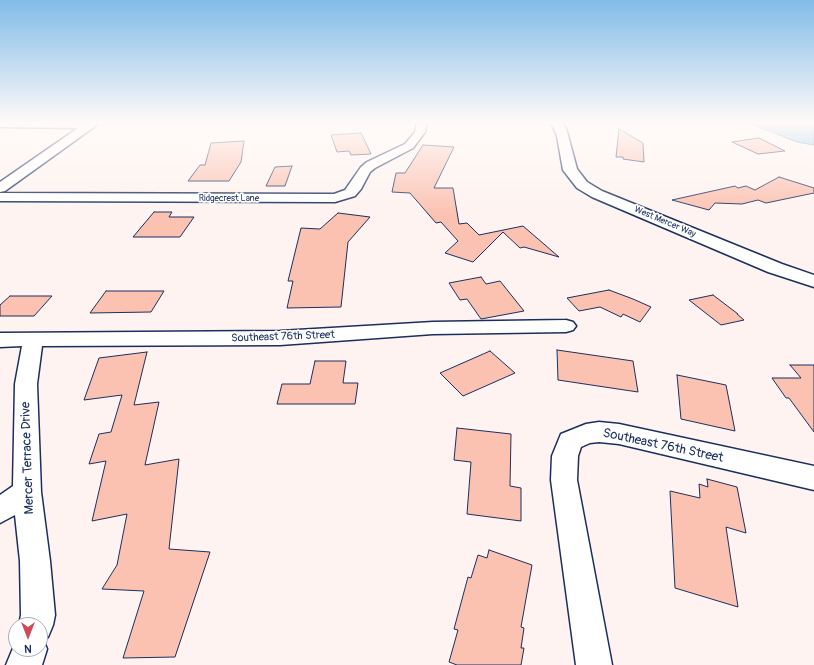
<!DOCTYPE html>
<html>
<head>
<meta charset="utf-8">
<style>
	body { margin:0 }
	#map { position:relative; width:814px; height:665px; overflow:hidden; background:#fef3f0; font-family:Pangolin,sans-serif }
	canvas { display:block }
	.north { position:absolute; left:8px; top:617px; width:40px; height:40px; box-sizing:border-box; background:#fff; border:1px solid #a4acbf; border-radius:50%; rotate:180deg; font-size:11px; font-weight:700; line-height:16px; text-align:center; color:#1b2f5e }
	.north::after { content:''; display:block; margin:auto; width:14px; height:18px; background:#d1495b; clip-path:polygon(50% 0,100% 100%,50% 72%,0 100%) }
</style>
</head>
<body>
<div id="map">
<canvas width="814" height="665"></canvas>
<div class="north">N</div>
</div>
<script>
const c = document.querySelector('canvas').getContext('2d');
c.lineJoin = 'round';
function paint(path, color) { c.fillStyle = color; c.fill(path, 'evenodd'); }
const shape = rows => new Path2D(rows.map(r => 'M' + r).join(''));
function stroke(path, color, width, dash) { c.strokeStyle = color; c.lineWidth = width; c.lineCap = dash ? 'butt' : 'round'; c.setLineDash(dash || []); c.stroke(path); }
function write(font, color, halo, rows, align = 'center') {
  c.font = font + ' Pangolin,sans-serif'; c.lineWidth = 3.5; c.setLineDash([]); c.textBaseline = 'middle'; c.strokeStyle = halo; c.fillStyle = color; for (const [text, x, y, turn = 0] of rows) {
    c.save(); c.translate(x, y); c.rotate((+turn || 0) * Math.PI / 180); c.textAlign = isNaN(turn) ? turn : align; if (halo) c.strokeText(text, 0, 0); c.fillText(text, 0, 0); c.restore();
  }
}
const water = shape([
	[746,122,814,122,814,145,797,142,746,122]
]);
const building = shape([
	[619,129,643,143,644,162,623,159,623,157,616,157,619,129],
	[361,133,371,154,351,155,349,151,337,152,331,135,361,133],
	[759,138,785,151,758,154,732,142,759,138],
	[244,141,241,162,229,181,188,181,200,165,205,165,211,143,244,141],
	[423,145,454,147,434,188,453,188,459,224,467,223,479,235,523,226,559,257,524,247,520,248,503,232,473,262,445,253,458,241,441,222,436,223,410,193,392,192,396,173,405,173,423,145],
	[292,166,285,186,266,186,275,167,292,166],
	[779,177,814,188,814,193,766,203,758,200,742,204,715,203,709,210,672,200,735,186,738,188,746,186,755,190,779,177],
	[154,212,172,212,169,217,194,217,180,237,133,237,154,212],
	[338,213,370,217,348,242,341,307,287,308,293,281,288,281,301,228,320,229,338,213],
	[481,277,486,284,500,281,524,311,481,319,467,299,460,300,449,283,481,277],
	[609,290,633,299,651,307,640,322,623,314,621,317,600,307,579,311,567,298,609,290],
	[106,291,164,291,151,312,90,313,106,291],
	[713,295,738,314,737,314,744,320,721,325,689,300,713,295],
	[10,296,52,296,34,316,0,316,0,305,10,296],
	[557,350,633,361,638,392,558,380,557,350],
	[490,351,515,373,463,396,440,373,490,351],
	[147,352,134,405,159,402,145,465,179,459,169,549,210,552,175,657,123,658,144,591,102,589,117,565,127,514,92,521,106,461,89,464,99,434,111,432,122,395,84,400,99,358,147,352],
	[315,361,346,361,343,383,358,383,355,404,277,404,282,384,310,384,315,361],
	[790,365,814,365,814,432,789,398,786,398,772,378,801,378,790,365],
	[677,375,726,385,735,431,681,419,677,375],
	[457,428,511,434,510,486,521,488,521,521,467,514,471,462,454,460,457,428],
	[707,479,737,487,746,533,726,527,738,607,675,588,670,491,700,498,699,484,708,487,707,479],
	[489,550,532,565,521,627,524,628,521,648,524,648,521,665,457,665,449,662,458,630,454,629,468,577,471,578,478,555,487,558,489,550]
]);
const minor = shape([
	[0,122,98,122,94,127,5,191,0,192,0,182,78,128,0,127,0,122],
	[417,122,427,122,425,132,413,148,375,168,370,172,361,189,355,196,335,202,0,201,0,193,334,194,345,190,361,167,367,162,405,144,415,132,417,122],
	[566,320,573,322,576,326,573,330,566,332,433,334,280,345,42,346,37,384,41,492,50,561,55,615,53,625,48,637,43,639,47,649,42,665,6,665,16,641,16,649,40,649,40,625,19,625,21,615,20,561,15,515,0,523,0,495,13,486,15,384,22,346,0,347,0,333,280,331,433,322,566,320],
	[599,422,619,424,814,466,814,490,619,444,599,442,590,443,581,447,578,456,577,480,612,665,576,665,551,480,552,456,561,434,586,424,599,422]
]);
const tertiary = shape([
	[550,122,561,122,566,128,577,169,587,182,602,191,782,264,814,275,814,287,768,272,592,197,577,188,563,170,557,136,554,129,550,122]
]);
const farStreetnames = [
	["Ridgecrest Lane",229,199],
	["West Mercer Way",665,222,23]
];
const streetNames = [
	["Southeast 76th Street",283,337,-2]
];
const nearStreetnames = [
	["Southeast 76th Street",663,446,12],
	["Mercer Terrace Drive",28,458,-92]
];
paint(water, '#88c7e9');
stroke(water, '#5c8ab1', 1);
paint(building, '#fbc2b2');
stroke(building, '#1b2f5e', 1);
stroke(minor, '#1b2f5e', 3);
stroke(tertiary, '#1b2f5e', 3);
paint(minor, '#fff');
paint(tertiary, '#fff');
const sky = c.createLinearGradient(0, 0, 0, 215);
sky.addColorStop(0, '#81bce8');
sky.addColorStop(0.57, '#fffaf8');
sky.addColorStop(1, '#fffaf800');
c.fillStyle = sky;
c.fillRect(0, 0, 814, 215);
write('9px', '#1b2f5e', '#fff', farStreetnames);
write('11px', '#1b2f5e', '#fff', streetNames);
write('13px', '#1b2f5e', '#fff', nearStreetnames);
</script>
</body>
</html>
